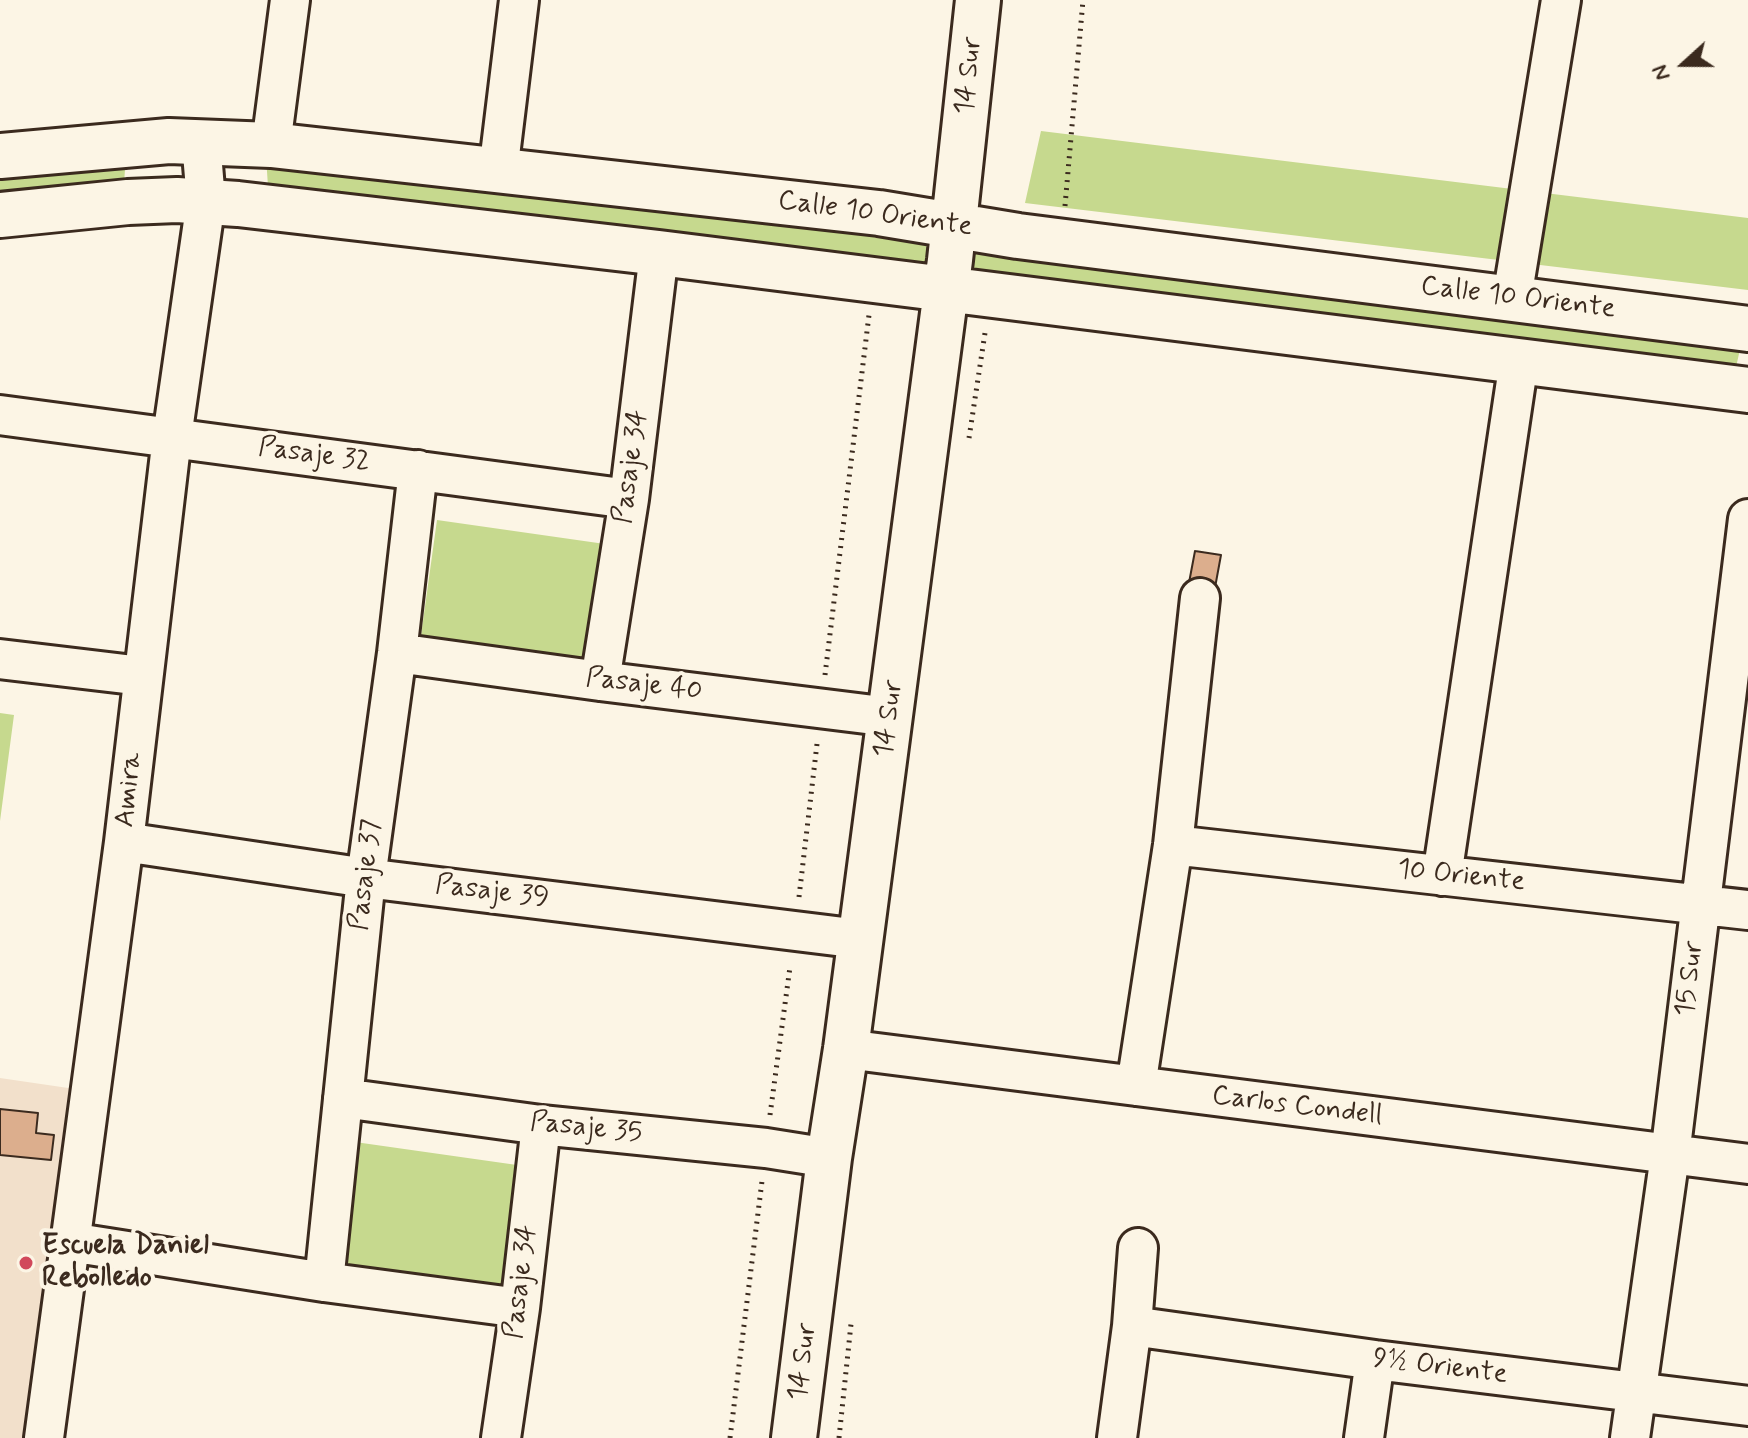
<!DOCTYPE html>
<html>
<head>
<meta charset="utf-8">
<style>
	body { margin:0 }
	#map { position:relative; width:1748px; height:1438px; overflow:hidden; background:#fcf5e5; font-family:Mynerve,sans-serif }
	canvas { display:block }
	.north { position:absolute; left:1644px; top:24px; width:80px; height:80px; -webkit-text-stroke:6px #fcf5e5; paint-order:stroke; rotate:249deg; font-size:22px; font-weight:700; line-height:32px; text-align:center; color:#3b2a1e }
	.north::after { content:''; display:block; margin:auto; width:28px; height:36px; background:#3b2a1e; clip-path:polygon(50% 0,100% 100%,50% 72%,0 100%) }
</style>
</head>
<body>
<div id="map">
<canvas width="1748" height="1438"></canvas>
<div class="north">N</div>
</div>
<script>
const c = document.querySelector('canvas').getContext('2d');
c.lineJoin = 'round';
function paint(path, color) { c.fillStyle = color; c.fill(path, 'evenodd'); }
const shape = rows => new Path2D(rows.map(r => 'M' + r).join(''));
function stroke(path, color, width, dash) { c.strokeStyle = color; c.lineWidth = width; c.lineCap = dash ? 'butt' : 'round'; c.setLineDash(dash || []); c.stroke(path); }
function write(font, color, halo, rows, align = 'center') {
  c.font = font + ' Mynerve,sans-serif'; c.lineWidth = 8; c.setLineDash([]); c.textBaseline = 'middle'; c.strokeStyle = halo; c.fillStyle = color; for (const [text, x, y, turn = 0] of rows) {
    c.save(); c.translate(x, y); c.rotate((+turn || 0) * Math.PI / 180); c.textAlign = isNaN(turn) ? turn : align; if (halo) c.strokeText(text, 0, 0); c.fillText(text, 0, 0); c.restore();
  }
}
const built = shape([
	[0,1078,75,1089,29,1438,0,1438]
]);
const green = shape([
	[1041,131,1748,218,1748,290,1025,203],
	[126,156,123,197,0,207,0,163],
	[266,156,1743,336,1734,376,269,202],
	[437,520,605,544,586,681,418,657],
	[0,713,14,715,0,821],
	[355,1142,524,1166,505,1303,336,1279]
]);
const building = shape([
	[1195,551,1221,555,1214,593,1188,588,1195,551],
	[0,1109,38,1113,36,1133,54,1135,51,1160,0,1155,0,1109]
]);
const path = shape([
	[1065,206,1083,0],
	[969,438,985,333],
	[825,675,869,315],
	[799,897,817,744],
	[770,1115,790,967],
	[730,1438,762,1181],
	[839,1438,851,1324]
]);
const street = shape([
	[271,145,290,0],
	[498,172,519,0],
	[1512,298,1561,0],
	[0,415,629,499],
	[397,653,600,681,890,717],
	[0,659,142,676],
	[600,681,629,499,659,253],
	[124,842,366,878,860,939],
	[1173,845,1748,910],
	[1442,876,1519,361],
	[846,1049,1748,1164],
	[1136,1086,1173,845,1200,598],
	[343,1098,541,1125,766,1148,829,1158],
	[70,1242,324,1282,520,1308],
	[324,1282,366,878,397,653,418,470],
	[1132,1326,1375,1360,1748,1406],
	[44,1438,124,842,172,437,206,201,201,141],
	[501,1438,520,1308,541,1125],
	[1117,1438,1132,1326,1138,1248],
	[1364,1438,1375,1360],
	[1630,1438,1670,1155,1748,519]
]);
const secondary = shape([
	[0,156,169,141,271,145,879,213,1018,236,1748,329],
	[0,215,128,202,177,200,238,204,659,253,1748,390],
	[794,1438,829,1158,846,1049,950,260,978,0]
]);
const markers = [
	[26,1263,8,"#d1495b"]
];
const streetNames = [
	["14 Sur",970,76,-84],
	["Calle 10 Oriente",875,215,8],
	["Calle 10 Oriente",1518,299,7],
	["Pasaje 32",314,456,8],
	["Pasaje 34",632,467,-82],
	["Pasaje 40",644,686,7],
	["14 Sur",890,719,-82],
	["Amira",130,790,-84],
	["Pasaje 37",367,875,-83],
	["10 Oriente",1461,877,6],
	["Pasaje 39",492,893,7],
	["15 Sur",1691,979,-83],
	["Carlos Condell",1297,1107,7],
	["Pasaje 35",586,1129,6],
	["Pasaje 34",522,1282,-83],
	["14 Sur",804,1362,-83],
	["9½ Oriente",1440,1368,7]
];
const poiNames = [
	["Escuela Daniel",42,1247],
	["Rebolledo",42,1279]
];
paint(built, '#f2e0cb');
paint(green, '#c6d98e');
paint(building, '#dcae8d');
stroke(building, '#3b2a1e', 2);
stroke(street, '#3b2a1e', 44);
stroke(secondary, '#3b2a1e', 50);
stroke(path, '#3b2a1e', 5, [2, 6]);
stroke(street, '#fcf5e5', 38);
stroke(secondary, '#fcf5e5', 44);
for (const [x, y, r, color] of markers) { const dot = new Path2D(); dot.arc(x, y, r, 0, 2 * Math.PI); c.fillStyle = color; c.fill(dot); stroke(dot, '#fcf5e5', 3); }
write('28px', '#3b2a1e', '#fcf5e5', streetNames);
write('bold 28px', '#3b2a1e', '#fcf5e5', poiNames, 'left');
</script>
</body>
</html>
